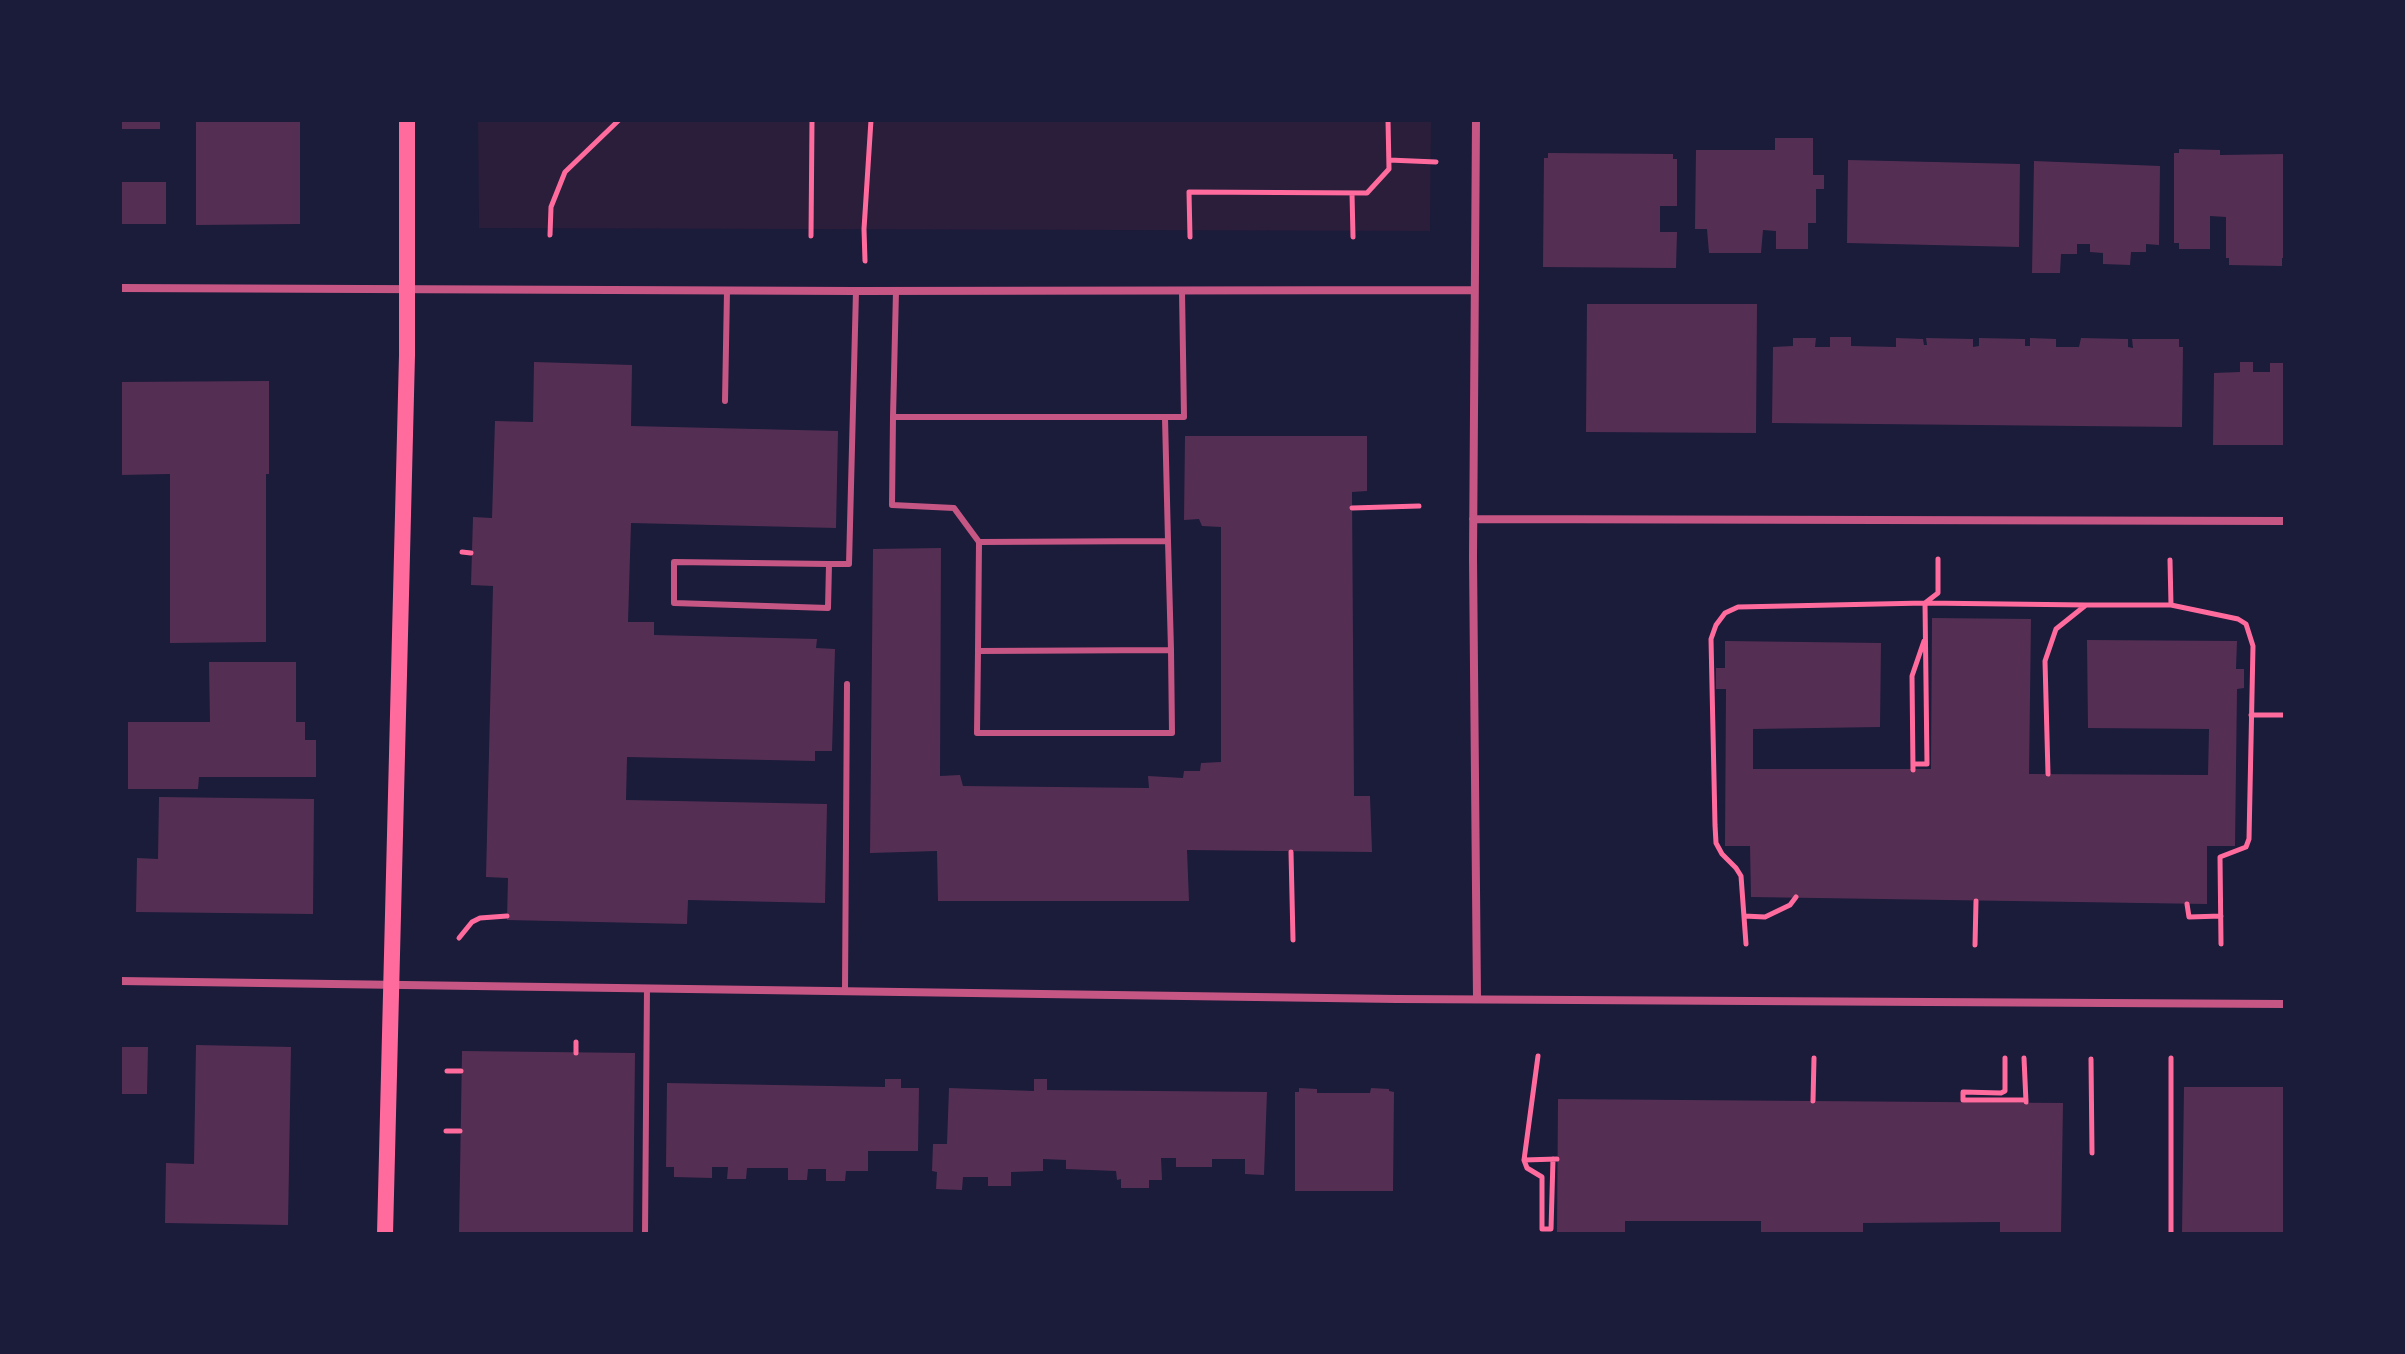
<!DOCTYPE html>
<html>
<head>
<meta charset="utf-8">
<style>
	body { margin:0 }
	#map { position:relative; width:2405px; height:1354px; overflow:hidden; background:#1b1b3a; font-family:"PT Sans",sans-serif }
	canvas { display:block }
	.frame { position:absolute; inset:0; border:122px solid #1b1b3a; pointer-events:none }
</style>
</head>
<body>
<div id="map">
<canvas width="2405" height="1354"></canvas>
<div class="frame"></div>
</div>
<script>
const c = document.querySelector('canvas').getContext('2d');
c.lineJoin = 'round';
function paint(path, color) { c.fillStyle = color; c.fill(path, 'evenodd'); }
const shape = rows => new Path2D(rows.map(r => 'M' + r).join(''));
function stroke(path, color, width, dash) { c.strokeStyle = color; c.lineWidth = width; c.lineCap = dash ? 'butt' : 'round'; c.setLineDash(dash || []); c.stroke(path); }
const green = shape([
	[478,120,1431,120,1430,231,479,228]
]);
const building = shape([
	[120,120,160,120,160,129,120,129],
	[196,120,300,120,300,224,196,225],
	[1775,138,1813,138,1813,175,1824,175,1824,189,1816,189,1816,223,1808,223,1808,249,1776,249,1776,231,1763,230,1761,253,1709,253,1707,229,1695,229,1696,150,1775,150],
	[2179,149,2220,150,2220,155,2285,154,2285,258,2282,258,2282,266,2229,265,2229,258,2226,258,2226,217,2210,216,2210,249,2179,249,2179,243,2174,243,2174,153,2179,153],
	[1548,153,1673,154,1673,159,1677,159,1677,206,1660,206,1660,232,1677,232,1676,268,1543,267,1544,158,1548,158],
	[1848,160,2020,164,2019,247,1847,243],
	[2034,161,2160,166,2159,245,2146,244,2146,252,2131,252,2130,265,2103,264,2103,253,2090,252,2090,244,2077,244,2077,254,2061,254,2060,273,2032,273],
	[120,182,166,182,166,224,120,224],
	[1587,304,1757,304,1756,433,1586,432],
	[1830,337,1851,337,1851,346,1896,347,1896,338,1923,339,1924,345,1927,345,1926,338,1973,339,1973,347,1979,346,1979,338,2025,339,2025,346,2030,346,2030,338,2056,339,2056,347,2079,347,2081,338,2128,339,2128,347,2133,348,2132,339,2179,339,2179,347,2183,347,2182,427,1772,423,1773,347,1793,346,1793,338,1816,338,1815,347,1830,347],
	[534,362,632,365,631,426,838,431,836,528,631,523,628,622,654,622,654,635,817,639,816,648,835,649,832,751,815,751,815,761,627,757,626,800,827,804,825,903,688,900,687,924,507,920,508,878,486,877,493,586,471,585,473,517,492,518,495,421,533,422],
	[2240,362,2253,362,2253,372,2270,372,2270,363,2284,363,2285,445,2213,445,2214,373,2240,372],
	[269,381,269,474,266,474,266,642,170,643,170,474,120,475,120,382],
	[1185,436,1367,436,1367,491,1352,492,1354,796,1370,796,1372,852,1187,850,1189,901,938,901,937,851,870,853,873,549,941,548,940,776,960,775,963,786,1149,788,1148,776,1183,778,1184,771,1200,771,1201,763,1221,762,1221,527,1202,526,1199,519,1184,520],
	[1932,618,2031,619,2029,774,2208,775,2209,729,2088,728,2087,640,2237,641,2236,669,2244,669,2244,688,2237,689,2235,846,2207,846,2207,904,1751,897,1750,846,1725,846,1726,689,1716,689,1716,668,1725,668,1725,641,1881,643,1880,727,1753,729,1753,769,1931,769],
	[209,662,296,662,296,722,305,722,305,740,316,740,316,777,199,777,198,789,128,789,128,722,210,722],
	[159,797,314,799,313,914,136,912,137,858,158,859],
	[196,1045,291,1047,288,1225,165,1223,166,1163,194,1164],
	[120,1047,148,1047,147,1094,120,1094],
	[462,1051,635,1053,633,1234,459,1234],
	[885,1079,901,1079,901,1088,919,1088,918,1151,868,1151,868,1171,846,1171,845,1181,826,1181,826,1169,808,1169,807,1180,788,1180,788,1168,747,1168,746,1179,727,1179,728,1167,712,1167,712,1178,674,1177,674,1167,666,1167,667,1083,885,1087],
	[1034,1079,1047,1079,1047,1090,1267,1092,1264,1175,1245,1174,1245,1159,1212,1159,1212,1167,1176,1167,1176,1158,1161,1158,1162,1180,1149,1180,1149,1188,1121,1188,1121,1179,1117,1180,1116,1171,1066,1169,1066,1160,1043,1159,1043,1171,1011,1172,1011,1186,988,1186,988,1177,963,1177,962,1190,936,1189,937,1172,932,1171,933,1144,947,1144,949,1088,1034,1091],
	[2184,1087,2285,1087,2285,1234,2182,1234],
	[1299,1088,1317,1089,1317,1093,1370,1093,1371,1088,1389,1089,1389,1091,1394,1092,1393,1191,1295,1191,1295,1092,1299,1092],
	[1558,1099,2063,1103,2061,1234,2000,1234,2000,1222,1863,1223,1863,1234,1761,1234,1761,1221,1625,1221,1625,1234,1557,1234]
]);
const path = shape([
	[1389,160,1436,162],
	[1352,193,1353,237],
	[550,235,551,207,565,172,619,120],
	[811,236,812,120],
	[1190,237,1189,192,1367,193,1389,169,1388,120],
	[865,261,864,229,871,120],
	[1352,508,1419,506],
	[462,552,471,553],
	[2171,605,2238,619,2246,624,2253,646,2249,839,2246,847,2220,857,2221,944],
	[2251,715,2285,715],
	[1914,764,1927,764,1925,603,1938,593,1938,559],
	[1913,770,1912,676,1924,641],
	[2048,774,2045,661,2056,629,2086,605,2171,605,2170,560],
	[1291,852,1293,940],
	[2187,904,2189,917,2221,916],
	[1744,916,1765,917,1790,905,1796,897],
	[459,938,472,922,480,918,507,916],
	[1746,944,1741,876,1736,868,1722,854,1716,843,1715,825,1711,639,1716,625,1725,613,1738,607,1925,603,2086,605],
	[1975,945,1976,901],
	[576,1053,576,1042],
	[1538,1056,1524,1160,1557,1159],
	[2005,1058,2005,1091,2001,1093,1963,1092,1963,1100,2026,1100],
	[2024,1058,2026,1102],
	[2091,1059,2092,1153],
	[447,1071,461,1071],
	[1813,1101,1814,1058],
	[446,1131,460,1131],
	[1524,1160,1527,1168,1542,1177,1542,1229,1551,1229,1553,1159],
	[2171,1234,2171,1058]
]);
const service = shape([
	[725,401,727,291],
	[893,417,896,291],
	[1165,418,1168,541,979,542,954,508,892,505,893,417,1184,417,1182,291],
	[979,542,978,651,1171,650,1168,541],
	[829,564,828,608,674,603,674,562,829,564,849,564,856,291],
	[978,651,977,733,1172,733,1171,650],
	[845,990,847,684],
	[645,1234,647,988]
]);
const minor = shape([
	[1476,120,1473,557,1477,999],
	[120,288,856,291,1474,290],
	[1473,519,2285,521],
	[120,981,1397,999,2285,1004]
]);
const secondary = shape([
	[385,1234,407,355,407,120]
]);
paint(green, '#2a1e3b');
paint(building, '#542f53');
stroke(path, '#ff6b9d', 5);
stroke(service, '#c65784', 6);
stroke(minor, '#c65784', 8);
stroke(secondary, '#ff6b9d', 16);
</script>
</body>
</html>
